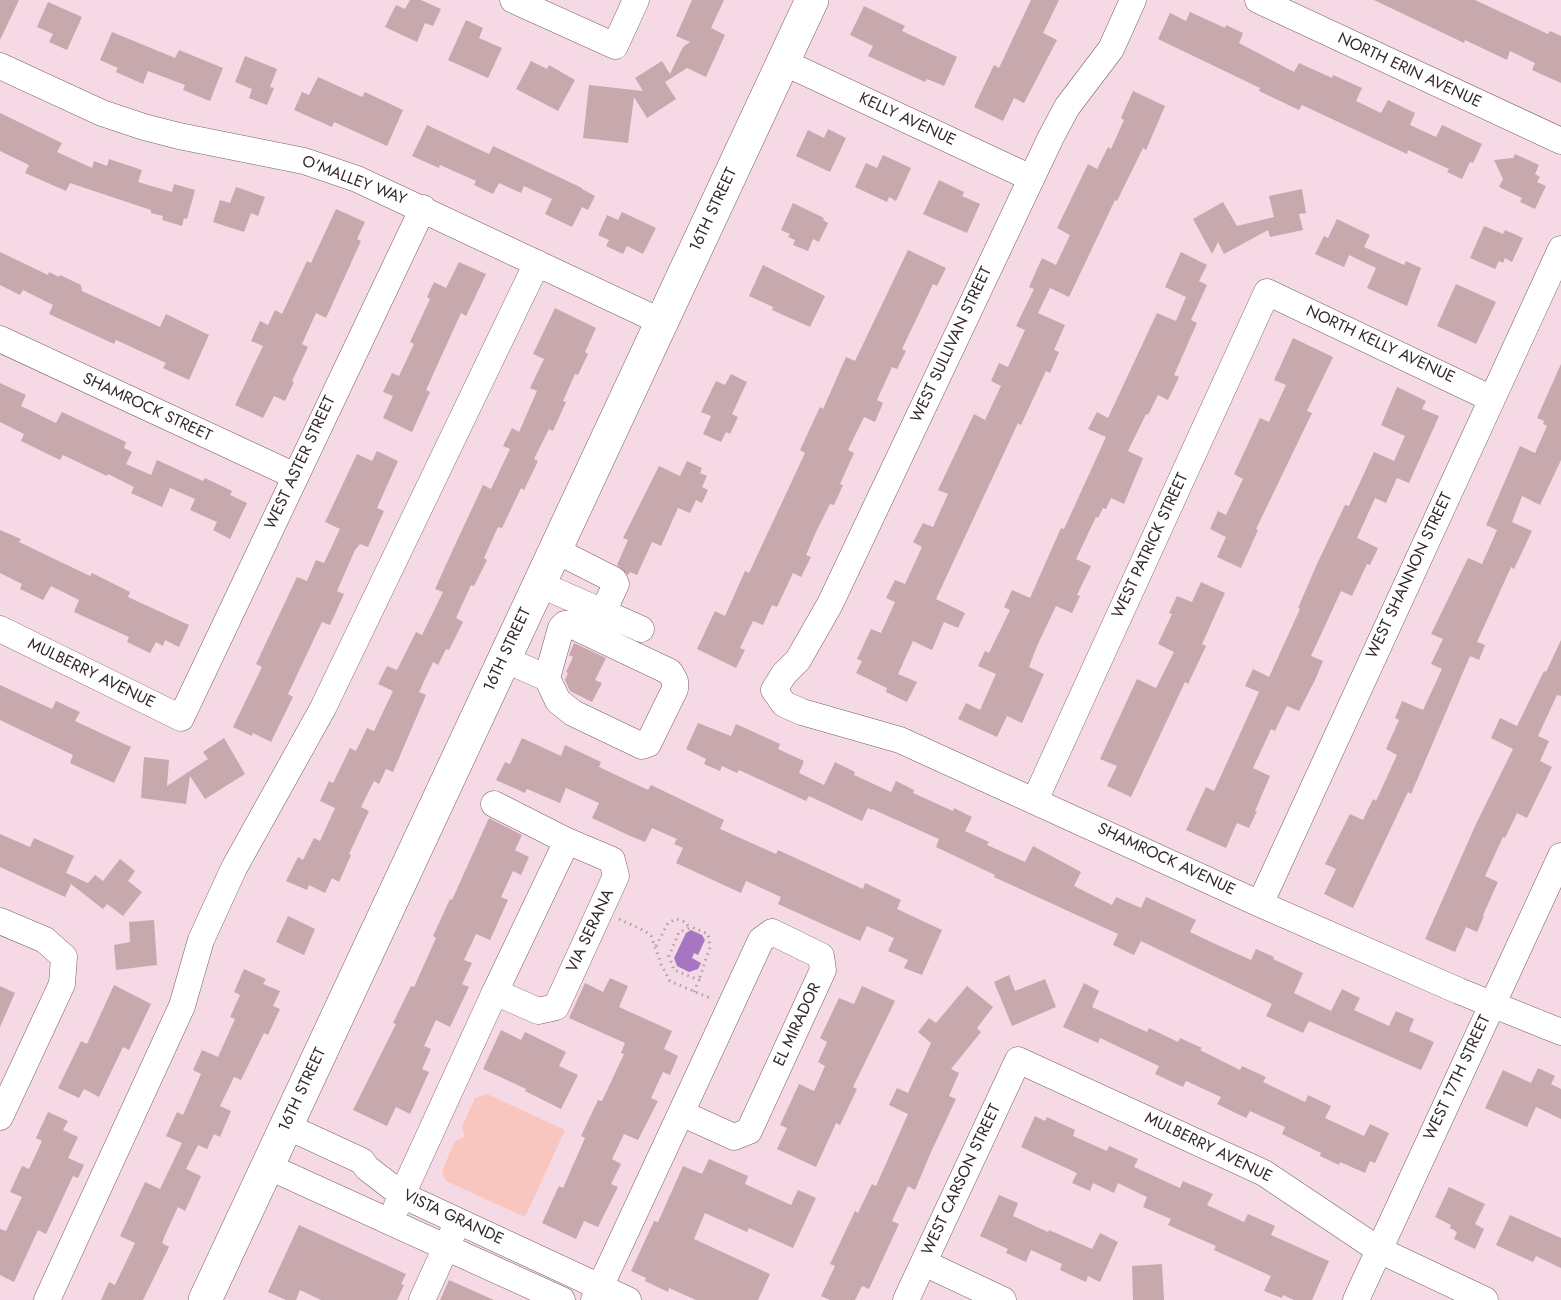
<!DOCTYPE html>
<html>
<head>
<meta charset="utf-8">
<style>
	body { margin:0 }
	canvas { display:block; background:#f5d9e5 }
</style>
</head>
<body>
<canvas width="1561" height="1300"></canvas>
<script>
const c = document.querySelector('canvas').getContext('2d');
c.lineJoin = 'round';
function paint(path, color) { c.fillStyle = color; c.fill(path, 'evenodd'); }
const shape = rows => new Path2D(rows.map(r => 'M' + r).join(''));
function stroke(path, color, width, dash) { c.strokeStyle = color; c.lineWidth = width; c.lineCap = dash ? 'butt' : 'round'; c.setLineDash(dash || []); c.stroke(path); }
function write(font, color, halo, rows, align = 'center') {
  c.font = font + ' Jost,sans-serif'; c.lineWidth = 5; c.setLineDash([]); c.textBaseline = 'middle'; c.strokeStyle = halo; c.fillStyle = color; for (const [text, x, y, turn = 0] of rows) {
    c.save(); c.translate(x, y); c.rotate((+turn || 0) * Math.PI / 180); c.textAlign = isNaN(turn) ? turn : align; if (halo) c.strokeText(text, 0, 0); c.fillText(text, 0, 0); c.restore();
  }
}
const green = shape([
	[487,1094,565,1130,525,1217,446,1181,442,1171,455,1141,465,1137,462,1127,475,1098]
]);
const water = shape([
	[691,930,702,935,705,940,698,955,694,953,692,958,701,963,698,969,689,972,677,966,674,958,686,933]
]);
const building = shape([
	[0,0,19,0,0,40],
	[410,0,421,0,441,9,433,26,425,23,417,42,385,27,396,5,405,9],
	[692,0,724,0,711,28,725,35,706,77,687,68,665,82,676,99,647,118,634,97,628,143,583,138,589,85,643,91,635,78,662,61,670,74,683,47,690,42,676,36],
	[1031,0,1059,0,1043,33,1057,40,1024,103,1014,98,1003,121,974,107,994,65,999,68],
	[1374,0,1475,0,1548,34,1550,31,1561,36,1561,83,1532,70,1535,63,1510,51,1507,60,1465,40,1464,43],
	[48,2,82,17,67,50,49,42,53,34,37,27],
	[864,6,905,26,902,31,957,57,944,86,927,79,925,82,868,56,873,46,850,35],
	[1190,12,1225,28,1226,25,1243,33,1239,43,1294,72,1299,63,1332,78,1333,75,1362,88,1356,101,1381,113,1388,100,1415,113,1410,125,1436,137,1442,125,1482,144,1473,163,1470,162,1462,179,1447,172,1449,169,1408,150,1407,154,1302,105,1299,110,1259,91,1260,88,1158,39,1170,13,1186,21],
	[466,20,483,28,479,38,502,48,488,78,448,60],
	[112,32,175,58,179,50,223,68,210,101,183,90,185,85,148,71,143,84,116,72,118,68,100,60],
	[245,56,277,69,270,87,274,88,267,105,249,98,252,89,235,82],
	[531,61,547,69,549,65,575,80,558,111,516,89],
	[318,77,362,97,365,92,403,110,387,146,334,122,332,127,294,110,302,92,309,95],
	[1133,91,1165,106,1146,150,1143,148,1117,201,1115,200,1069,297,1050,288,1038,313,1065,325,1054,350,1059,352,1050,373,1046,371,1021,425,1018,423,936,599,965,613,958,628,944,622,932,650,913,641,898,674,917,682,907,702,886,692,887,688,856,673,862,661,857,659,871,629,881,633,895,602,886,598,895,580,905,584,922,547,913,542,923,523,933,527,948,494,938,490,974,414,985,420,1001,386,991,381,999,363,1008,367,1025,330,1016,326,1034,289,1029,287,1042,258,1056,265,1070,235,1057,228,1088,164,1097,169,1108,147,1111,149,1124,120,1121,118],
	[0,113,62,143,57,152,92,168,94,161,107,166,109,159,142,170,138,182,172,192,174,184,195,190,187,219,184,218,182,226,162,220,163,216,151,213,151,210,70,183,66,191,25,173,29,165,0,151],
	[427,125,489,154,493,146,582,188,582,189,595,196,588,210,582,207,572,227,545,214,552,199,524,186,521,193,499,183,493,194,474,185,476,181,440,165,439,168,412,156],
	[828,129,846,138,830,172,796,156,808,130,824,138],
	[1515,154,1539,165,1535,174,1540,177,1537,182,1546,186,1535,209,1520,202,1522,198,1499,187,1503,179,1494,160,1513,158],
	[883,155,911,168,896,201,889,197,887,202,855,187,866,163,877,168],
	[939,180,964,192,962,196,980,204,967,233,923,214],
	[236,187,265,197,258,216,251,213,244,232,213,222,220,200,230,203],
	[1302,189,1306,213,1299,214,1303,230,1270,237,1268,230,1224,254,1218,242,1212,254,1193,219,1223,202,1237,226,1274,217,1269,196],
	[793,203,824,218,823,220,828,223,819,242,813,239,808,251,793,245,795,240,788,237,790,234,781,230],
	[336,209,365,222,357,239,361,241,326,318,316,313,302,344,308,347,292,381,294,382,285,401,274,396,263,418,235,405,263,346,251,341,260,321,268,325,275,310,282,314,307,261,311,263],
	[622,212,656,228,643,254,627,246,623,254,606,246,609,240,598,235,607,215,618,220],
	[1337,219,1370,235,1364,247,1404,265,1406,261,1421,268,1407,306,1367,288,1376,268,1349,255,1344,267,1315,254,1324,236,1328,238],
	[1484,226,1503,234,1505,230,1523,238,1512,262,1505,258,1503,263,1499,261,1495,269,1470,258],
	[908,250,946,268,937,286,933,284,902,349,906,351,897,369,892,367,877,400,883,403,875,422,864,417,848,450,854,453,840,484,843,485,834,505,830,504,816,532,806,555,811,557,801,577,793,573,777,607,772,605,763,625,753,621,740,648,745,650,736,668,697,649,715,611,725,616,745,571,749,573,805,453,800,450,820,407,823,409,846,357,855,361],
	[0,252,48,275,49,272,59,277,60,275,81,285,82,291,160,327,166,314,209,335,189,380,163,368,166,363,116,340,114,344,49,314,53,305,23,290,20,295,0,285],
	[1181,252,1207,265,1199,281,1207,285,1191,320,1197,323,1174,375,1179,377,1168,400,1158,395,1148,415,1146,414,1128,451,1143,458,1124,504,1111,498,1106,509,1103,508,1098,518,1096,517,1076,559,1091,566,1077,595,1080,596,1072,613,1056,606,1037,646,1029,667,1044,674,1022,723,1007,716,997,737,958,719,966,703,980,710,996,674,978,666,985,651,989,653,1010,610,1004,607,1012,590,1030,598,1061,528,1064,529,1106,437,1088,429,1097,412,1108,418,1157,313,1176,321,1186,297,1165,287],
	[459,262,486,274,466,316,461,313,426,390,430,392,412,432,383,418,393,396,383,392,392,373,399,376,414,344,410,342,430,299,427,297,434,282,446,288],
	[763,265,825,296,810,327,772,310,773,307,749,296],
	[1456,284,1496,302,1476,344,1437,326],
	[555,308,596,328,585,352,588,354,578,375,575,374,563,401,566,402,553,431,549,429,534,459,538,461,524,490,521,488,502,528,498,527,484,558,487,560,474,586,471,585,456,618,463,622,449,650,446,649,438,665,433,662,419,692,426,695,393,772,386,769,379,784,374,781,361,807,369,811,349,854,351,855,339,882,332,878,325,893,309,885,307,890,286,881,298,857,303,860,314,838,320,841,335,808,320,801,329,781,333,783,350,748,356,751,367,728,374,731,393,691,378,684,387,666,397,670,416,632,422,635,443,592,435,589,455,545,483,485,491,489,510,449,503,446,512,428,519,432,537,391,530,388,544,359,533,354],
	[1293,338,1333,357,1307,411,1312,413,1256,529,1258,530,1241,568,1217,557,1226,537,1210,529,1218,511,1226,515,1243,479,1234,474,1260,418,1269,422,1286,385,1274,380],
	[1561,364,1561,460,1540,505,1522,496,1512,522,1532,531,1514,569,1511,567,1477,642,1485,645,1479,660,1470,656,1411,794,1408,792,1353,908,1324,894,1336,869,1325,864,1350,814,1363,820,1373,799,1376,801,1397,755,1386,749,1399,720,1395,718,1402,701,1423,710,1442,669,1431,664,1443,639,1431,634,1468,558,1482,564,1497,530,1486,525,1520,446,1535,453,1547,426,1543,424,1544,421,1537,418],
	[731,374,747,382,732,414,738,417,730,434,726,432,721,442,703,434,711,416,701,412,716,381,725,385],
	[0,383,26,395,21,406,56,423,62,412,126,442,124,448,132,452,126,464,151,475,157,460,203,481,205,478,232,491,230,495,247,503,230,539,213,530,217,522,190,510,195,499,170,488,162,507,131,493,134,487,108,474,107,476,63,455,60,460,21,441,24,434,0,422],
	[1397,387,1426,401,1422,409,1439,416,1409,483,1397,478,1386,503,1375,498,1357,538,1378,548,1370,565,1367,564,1352,596,1341,591,1311,656,1323,661,1315,680,1299,711,1287,706,1275,731,1271,729,1253,768,1270,776,1255,811,1257,811,1249,828,1237,823,1226,848,1186,830,1206,787,1214,791,1259,692,1245,686,1253,669,1269,677,1300,609,1298,608,1317,564,1345,505,1349,506,1374,452,1394,461,1405,436,1381,425],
	[377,451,398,461,377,508,384,511,368,547,360,544,355,550,337,591,344,594,330,625,322,622,288,694,293,697,271,742,253,733,252,736,233,727,262,667,256,664,297,577,307,581,316,560,324,563,340,529,325,522,357,454,372,461],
	[687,461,702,468,700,473,707,476,702,487,708,490,702,503,696,500,690,513,678,508,661,546,652,542,637,575,630,572,628,575,617,565,628,540,623,538,659,466,680,476],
	[0,530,21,539,19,542,90,576,92,573,130,592,128,597,189,625,179,647,165,640,163,646,156,642,150,653,127,642,129,637,74,612,79,600,51,586,43,600,20,589,22,584,0,573],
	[1201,582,1225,593,1202,644,1206,646,1188,684,1185,682,1131,797,1107,786,1117,766,1100,759,1137,679,1156,688,1174,652,1158,644,1172,614,1169,613,1177,596,1192,602],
	[1561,640,1561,696,1557,695,1538,736,1549,741,1540,761,1552,767,1527,818,1517,813,1505,838,1503,837,1485,876,1498,882,1483,915,1484,916,1477,932,1466,927,1455,952,1425,939,1476,824,1513,749,1491,738,1500,718,1517,726,1544,671,1546,672],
	[574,643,606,658,595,680,602,683,592,702,570,691,565,680,568,673,566,672,573,657,569,655],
	[0,685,52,709,56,701,80,712,75,721,131,747,114,783,70,763,73,755,0,720],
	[698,723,731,736,736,724,780,744,778,749,804,761,799,773,824,785,835,762,855,772,854,775,891,792,896,781,914,790,913,793,953,811,954,808,972,817,965,831,989,842,987,845,1025,862,1033,846,1081,872,1074,886,1112,905,1116,897,1141,908,1146,897,1196,920,1190,932,1211,942,1251,960,1256,949,1274,957,1273,959,1303,973,1294,993,1331,1011,1342,989,1360,998,1354,1010,1389,1026,1396,1011,1414,1019,1409,1031,1434,1042,1421,1070,1309,1021,1303,1033,1266,1016,1272,1004,1141,941,1134,955,1113,945,1118,934,994,877,995,875,936,847,939,839,872,809,872,810,868,808,862,821,809,796,806,801,739,770,737,773,722,766,720,771,704,764,706,759,686,749],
	[224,738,245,774,205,799,190,776,186,804,141,798,144,757,169,760,167,786,208,759,203,752],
	[522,738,561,756,565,745,601,762,599,767,648,790,651,785,724,820,720,829,776,854,778,850,863,889,865,883,901,900,897,909,942,930,922,975,904,968,908,960,888,951,894,938,867,926,860,941,778,904,781,897,746,881,741,893,676,863,683,848,674,844,677,839,652,828,645,842,628,835,592,818,599,803,566,788,560,803,527,789,525,793,496,780,505,762,510,764],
	[489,818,522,835,515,850,529,857,521,875,513,871,501,897,508,900,490,940,476,934,464,960,472,963,462,984,469,987,450,1027,436,1020,424,1046,431,1049,422,1069,429,1072,410,1114,396,1107,387,1126,353,1110,396,1024,393,1023,411,986,414,987,436,938,433,936,450,899,452,900],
	[0,834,30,847,34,838,74,856,66,873,88,883,95,875,103,881,120,859,135,871,128,881,142,892,123,916,107,904,103,909,71,884,65,897,0,867],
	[288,916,315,929,304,955,276,942],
	[154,920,157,965,116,970,114,945,130,942,129,922],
	[244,969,266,979,263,984,280,991,273,1006,280,1009,268,1035,264,1033,241,1080,234,1077,220,1106,231,1111,220,1137,214,1134,207,1149,198,1145,186,1169,201,1176,185,1211,178,1207,165,1235,162,1243,169,1247,143,1300,101,1300,109,1282,115,1285,135,1243,120,1236,145,1182,160,1189,182,1143,166,1136,177,1112,183,1115,201,1074,193,1070,202,1050,218,1057,235,1019,230,1017,240,995,234,992],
	[1009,975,1015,991,1045,979,1056,1007,1012,1026,994,982],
	[610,978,628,986,619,1007,672,1031,664,1049,678,1056,670,1075,663,1072,651,1098,658,1101,638,1140,624,1134,612,1159,621,1164,611,1184,618,1187,598,1227,584,1221,576,1239,542,1223,559,1186,563,1188,585,1138,581,1136,598,1100,602,1101,624,1054,621,1053,625,1043,569,1018,585,983,603,992],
	[1084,983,1099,991,1092,1007,1147,1032,1149,1028,1178,1042,1180,1038,1202,1048,1200,1050,1240,1070,1242,1066,1266,1077,1263,1082,1305,1102,1308,1095,1331,1106,1325,1118,1364,1136,1370,1124,1389,1133,1375,1163,1370,1161,1365,1173,1340,1162,1339,1165,1320,1156,1321,1153,1282,1134,1285,1127,1250,1111,1246,1118,1217,1104,1221,1097,1186,1081,1183,1087,1155,1074,1159,1066,1100,1038,1098,1043,1063,1027],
	[114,985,151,1004,129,1050,123,1047,99,1097,84,1089,79,1098,58,1088,81,1041,87,1044],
	[0,986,15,993,0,1027],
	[862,986,895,1001,853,1087,857,1089,840,1125,836,1123,816,1167,777,1149,787,1128,780,1125,799,1084,814,1091,825,1066,818,1062,827,1042,820,1038,839,998,854,1004],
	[967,986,993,1007,977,1028,981,1032,951,1069,959,1073,949,1096,956,1099,931,1152,915,1190,908,1186,892,1221,899,1224,869,1289,862,1286,855,1300,830,1300,821,1296,835,1266,830,1264,855,1211,858,1213,872,1184,876,1186,908,1114,889,1105,897,1088,908,1093,931,1043,918,1032,929,1018,936,1023],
	[501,1030,521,1040,525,1032,566,1052,559,1066,578,1075,561,1109,525,1091,526,1089,483,1069],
	[1538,1068,1555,1076,1551,1084,1561,1089,1561,1119,1536,1107,1527,1127,1485,1108,1503,1070,1531,1083],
	[48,1112,68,1121,63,1130,78,1137,68,1158,84,1165,78,1178,73,1176,46,1234,38,1230,14,1282,0,1275,0,1229,6,1231,22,1197,10,1192,22,1166,29,1169,42,1141,36,1138],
	[1035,1116,1045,1121,1047,1117,1075,1130,1073,1136,1107,1151,1109,1146,1138,1159,1134,1167,1180,1188,1183,1181,1213,1194,1207,1205,1244,1222,1248,1214,1275,1226,1271,1235,1329,1261,1312,1300,1294,1300,1283,1295,1282,1298,1264,1291,1271,1276,1214,1250,1216,1246,1168,1225,1171,1219,1143,1207,1147,1197,1118,1183,1114,1193,1093,1183,1090,1191,1072,1183,1077,1173,1021,1147],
	[709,1159,748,1176,745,1184,791,1205,798,1190,816,1198,793,1248,749,1228,747,1232,705,1213,694,1239,770,1274,758,1300,696,1300,669,1288,668,1292,645,1281,646,1278,631,1271,654,1221,658,1222,683,1166,702,1174],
	[1449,1187,1485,1204,1475,1224,1484,1229,1475,1249,1454,1239,1457,1232,1450,1228,1451,1225,1435,1217],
	[999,1195,1018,1203,1013,1216,1048,1232,1049,1230,1092,1249,1100,1233,1118,1242,1100,1282,1088,1276,1086,1282,1060,1270,1062,1264,1031,1250,1026,1262,1006,1253,1008,1249,980,1236],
	[1510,1215,1561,1238,1561,1268,1536,1256,1533,1262,1496,1245],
	[299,1225,406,1274,401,1284,404,1285,397,1300,321,1300,300,1290,296,1300,286,1300,268,1292],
	[1162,1264,1164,1300,1133,1300,1132,1266],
	[449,1280,494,1300,440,1300]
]);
const path = shape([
	[619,919,645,931,651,936,661,964,670,981,712,999],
	[656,946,668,923,676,919,686,922,689,928],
	[694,992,699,980,674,970,669,956,679,932,692,927,708,934,710,947,699,980]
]);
const minor = shape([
	[513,0,615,46,636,0],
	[1133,0,1111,49,1067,107,1051,137,830,604,798,660,784,674,774,690,784,704,802,712,900,740,1260,904,1459,991,1561,1032],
	[1258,0,1561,141],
	[783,62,1031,178],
	[0,66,102,113,144,127,179,136,304,161,357,179,662,322],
	[0,339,295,476],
	[539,584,603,612,616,584,614,580,555,550],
	[603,612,641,629],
	[0,629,181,718,423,208],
	[504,659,547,678,558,701,573,713,642,746,648,744,675,689,675,681,670,672,569,624,565,624,561,628,547,678],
	[1035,800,1267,292,1492,399],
	[494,804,567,841],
	[567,841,612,860,616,876,556,1007,538,1011,495,992,567,841],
	[1260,904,1561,249],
	[0,921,45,940,64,957,62,984,0,1117],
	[772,932,821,956,823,970,749,1131,734,1137,681,1113,761,940,772,932],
	[286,1126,362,1161,367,1168,402,1195,628,1300],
	[267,1166,562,1300],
	[396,1208,495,992],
	[924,1263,1003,1300],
	[47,1300,182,1006,201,940,234,868,323,708,537,263],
	[422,1300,453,1232],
	[594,1300,681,1113],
	[906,1300,1018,1060,1264,1173,1379,1250,1485,1300],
	[1356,1300,1561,856]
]);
const major = shape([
	[205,1300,812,0]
]);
const streetNames = [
	["NORTH ERIN AVENUE",1409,71,25],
	["KELLY AVENUE",907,120,25],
	["O'MALLEY WAY",354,181,21],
	["16TH STREET",714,210,-65],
	["WEST SULLIVAN STREET",952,345,-65],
	["NORTH KELLY AVENUE",1380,345,25],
	["SHAMROCK STREET",147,408,25],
	["WEST ASTER STREET",301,463,-65],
	["WEST PATRICK STREET",1151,546,-65],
	["WEST SHANNON STREET",1410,576,-65],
	["16TH STREET",508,650,-65],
	["MULBERRY AVENUE",91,674,26],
	["SHAMROCK AVENUE",1166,860,25],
	["VIA SERANA",591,931,-65],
	["EL MIRADOR",798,1025,-65],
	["WEST 17TH STREET",1458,1078,-65],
	["16TH STREET",303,1090,-65],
	["MULBERRY AVENUE",1208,1148,26],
	["WEST CARSON STREET",962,1180,-65],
	["VISTA GRANDE",453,1218,25]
];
paint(green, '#f9c5bf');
paint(water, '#a776c2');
paint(building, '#c6a8ad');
stroke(minor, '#775f6a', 27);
stroke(major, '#775f6a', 34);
stroke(path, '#b39da6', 3, [1.5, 4.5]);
stroke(minor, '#fff', 26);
stroke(major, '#fff', 33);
write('16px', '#34292e', '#fff', streetNames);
</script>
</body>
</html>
